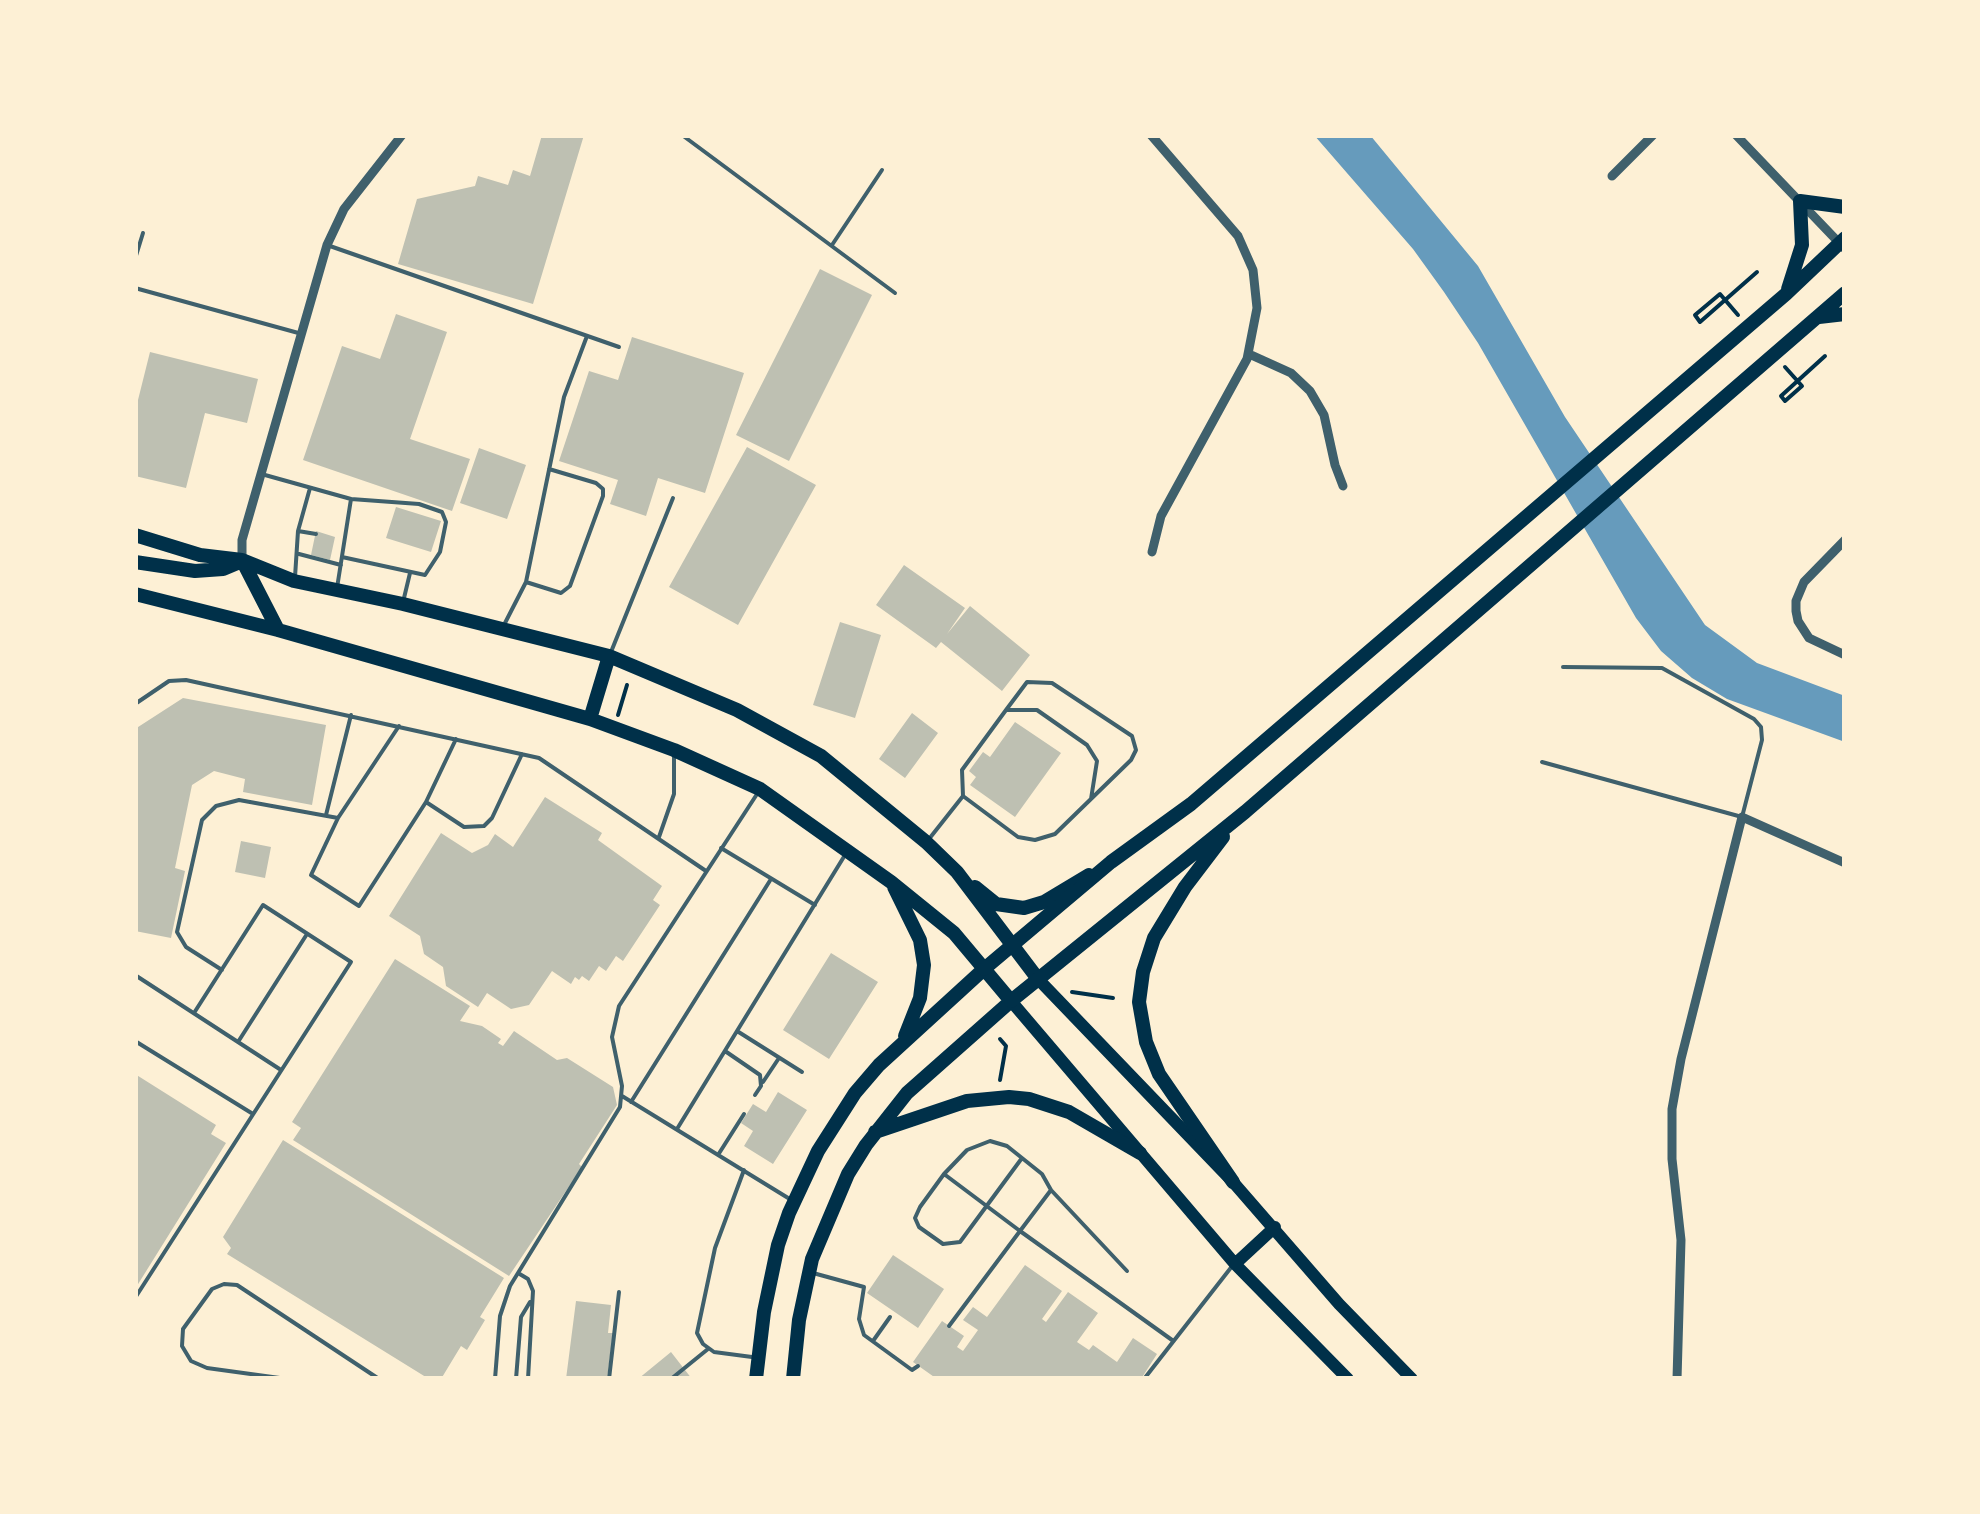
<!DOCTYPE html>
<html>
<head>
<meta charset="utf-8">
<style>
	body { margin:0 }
	#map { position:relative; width:1980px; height:1514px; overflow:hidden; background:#fdf0d5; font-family:"Titillium Web",sans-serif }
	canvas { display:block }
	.frame { position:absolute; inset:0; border:138px solid #fdf0d5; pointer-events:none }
</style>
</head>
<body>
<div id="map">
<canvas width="1980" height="1514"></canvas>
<div class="frame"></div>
</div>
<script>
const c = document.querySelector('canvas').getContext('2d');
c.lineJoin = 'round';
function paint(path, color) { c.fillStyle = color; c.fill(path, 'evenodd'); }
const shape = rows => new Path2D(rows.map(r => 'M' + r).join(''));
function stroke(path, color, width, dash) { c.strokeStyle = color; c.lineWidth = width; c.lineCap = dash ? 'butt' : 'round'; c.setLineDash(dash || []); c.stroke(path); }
const water = shape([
	[1314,135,1370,135,1478,266,1565,417,1705,625,1757,663,1845,696,1845,742,1727,699,1692,678,1661,651,1636,618,1478,343,1444,292,1413,249]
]);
const building = shape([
	[542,135,584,135,533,304,398,264,417,199,475,186,478,176,508,185,513,170,530,176],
	[820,269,872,295,789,461,736,435],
	[396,314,447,332,410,439,470,459,452,511,303,460,342,346,380,359],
	[632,337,744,373,705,493,658,478,646,516,610,504,618,480,559,461,589,371,618,380],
	[150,352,258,379,247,423,205,413,186,488,135,476,135,412],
	[747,447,816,485,738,625,669,587],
	[479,448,526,465,507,519,460,503],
	[396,507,441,521,431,552,386,538],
	[316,531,335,537,330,560,311,555],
	[904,565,965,608,947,634,970,606,1030,655,1002,691,941,642,936,648,876,605],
	[840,622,881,635,855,718,813,705],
	[183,698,326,725,312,805,243,792,245,779,214,771,192,785,175,868,185,871,171,938,135,931,135,729],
	[912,713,938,733,905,778,879,759],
	[1015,722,1061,753,1015,817,970,785,976,777,969,771,983,752,990,757],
	[545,797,602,833,598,840,662,886,653,900,660,905,623,961,616,956,606,971,599,966,589,981,582,976,579,980,575,977,571,984,552,971,529,1005,511,1009,487,993,478,1007,446,986,443,967,424,954,420,936,389,916,441,833,472,853,488,845,495,834,513,847],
	[241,841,271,847,265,878,235,872],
	[831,953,878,982,829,1059,783,1030],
	[395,959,470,1006,460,1021,482,1026,501,1039,498,1043,503,1046,514,1031,557,1060,567,1058,613,1087,617,1105,579,1164,582,1167,509,1276,293,1140,301,1128,292,1122],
	[135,1074,216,1125,211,1134,226,1143,135,1289],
	[778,1092,807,1110,773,1164,744,1146,753,1131,741,1123,753,1104,766,1112],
	[283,1140,504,1278,480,1317,485,1320,467,1350,461,1346,441,1379,429,1379,227,1254,231,1248,223,1237],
	[893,1255,944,1289,918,1328,867,1293],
	[1025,1265,1062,1291,1042,1319,1046,1322,1068,1292,1098,1313,1077,1342,1089,1350,1093,1345,1117,1362,1133,1338,1157,1354,1141,1379,937,1379,913,1362,942,1321,964,1336,957,1347,963,1351,978,1330,963,1320,973,1307,987,1317],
	[576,1301,611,1305,608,1333,613,1333,607,1379,566,1379],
	[671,1352,692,1379,638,1379]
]);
const path = shape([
	[1700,322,1695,315,1720,294,1738,315],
	[1700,322,1757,272],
	[1781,396,1785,401,1802,386,1785,367],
	[1781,396,1825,356],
	[618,715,627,685],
	[1072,992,1113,998],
	[1000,1039,1006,1046,1000,1080]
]);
const service = shape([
	[682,135,895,293],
	[327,245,619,347],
	[832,245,882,170],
	[135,259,143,233],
	[135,288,302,334],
	[265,475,351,499,337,588],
	[298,531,316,534],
	[299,554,341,565],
	[342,557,425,575,440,552,446,522,442,512,419,504,351,499],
	[295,577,298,531,310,488],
	[526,582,561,593,570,586,603,496,603,489,596,483,549,469],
	[404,598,410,573],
	[505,623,526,582,564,397,587,336],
	[611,652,673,498],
	[135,704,169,681,186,680,539,758,706,871],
	[399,726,338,818,311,875,359,906,426,802,456,739],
	[1542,762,1742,817,1762,740,1761,727,1754,719,1662,668,1563,667],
	[963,796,1018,837,1035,840,1055,834,1131,760,1136,750,1132,736,1052,683,1027,682,1006,710],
	[426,802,464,827,484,826,492,818,522,754],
	[326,815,351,715],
	[659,837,674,794,674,755],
	[929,839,963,796,962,770,1006,710,1037,710,1087,745,1097,761,1091,799],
	[721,848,815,905],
	[222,970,186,947,177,932,202,820,216,806,239,800,338,818],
	[135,975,281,1070],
	[135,1041,253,1114],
	[238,1042,307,934],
	[725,1051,760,1075,761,1086,755,1095],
	[802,1072,737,1031,845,855],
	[763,1082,779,1058],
	[622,1096,793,1201],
	[631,1102,771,879],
	[677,1129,737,1031],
	[718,1155,744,1114],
	[1022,1158,960,1242,943,1244,919,1227,915,1218,920,1207,944,1174,967,1150,990,1141,1007,1146,1042,1174,1051,1190,1020,1231,1172,1340],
	[744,1170,715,1248,697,1333,703,1344,714,1352,752,1357],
	[944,1174,1020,1231,949,1326],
	[1051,1190,1127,1271],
	[518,1273,528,1279,533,1291,528,1379],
	[813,1273,864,1287,859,1319,864,1335,912,1370,918,1366],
	[135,1298,351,962,263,905,194,1013],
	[873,1341,890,1317],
	[287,1379,207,1368,191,1361,182,1346,183,1329,212,1289,224,1284,237,1285,379,1379],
	[495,1379,500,1316,510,1286,620,1107,622,1086,612,1037,619,1006,759,791],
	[516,1379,521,1317,530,1302],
	[609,1379,619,1292],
	[671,1379,708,1349],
	[1144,1379,1233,1265]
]);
const minor = shape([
	[1151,135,1238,236,1253,270,1257,308,1247,359,1161,516,1152,552],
	[1736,135,1845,249],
	[1612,176,1653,135],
	[1249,354,1291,373,1310,391,1324,415,1335,465,1343,486],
	[1845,540,1804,582,1796,601,1796,611,1798,621,1809,638,1845,655],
	[242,560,242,540,327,245,344,209,402,135],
	[1677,1379,1681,1240,1672,1159,1672,1109,1681,1059,1742,817,1845,863]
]);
const secondary = shape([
	[1038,979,1233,1182,1339,1304,1412,1379],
	[1011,1001,1235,1264,1348,1379],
	[1235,1264,1275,1227]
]);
const primary = shape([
	[135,535,200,555,242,560,294,581,403,604,609,656,737,710,821,756,926,842,957,872,1038,979],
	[242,560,278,630],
	[135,562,195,571,223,569,242,561],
	[135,594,278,630,590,719,674,750,760,789,891,882,954,933,1011,1001,907,1093,866,1145,848,1174,812,1259,799,1320,793,1379],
	[590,719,609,656],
	[894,887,920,940,924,965,920,998,905,1036],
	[975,887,996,904,1024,908,1044,902,1089,875],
	[875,1132,967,1101,1009,1097,1029,1099,1069,1112,1140,1153],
	[756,1379,764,1312,778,1245,789,1213,818,1151,855,1093,879,1065,984,969]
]);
const trunk = shape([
	[1788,289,1802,245,1800,201,1845,207],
	[1819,317,1845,314],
	[1223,837,1185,887,1154,938,1143,972,1139,1002,1146,1042,1159,1074,1233,1182],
	[984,969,1111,862,1191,804,1786,294,1845,238],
	[1011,1001,1245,812,1845,293]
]);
paint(water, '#669bbc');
paint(building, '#bec0b2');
stroke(path, '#003049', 4);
stroke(service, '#3f606c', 4);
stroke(minor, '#3f606c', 9);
stroke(secondary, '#003049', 12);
stroke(primary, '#003049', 14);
stroke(trunk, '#003049', 14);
</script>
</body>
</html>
